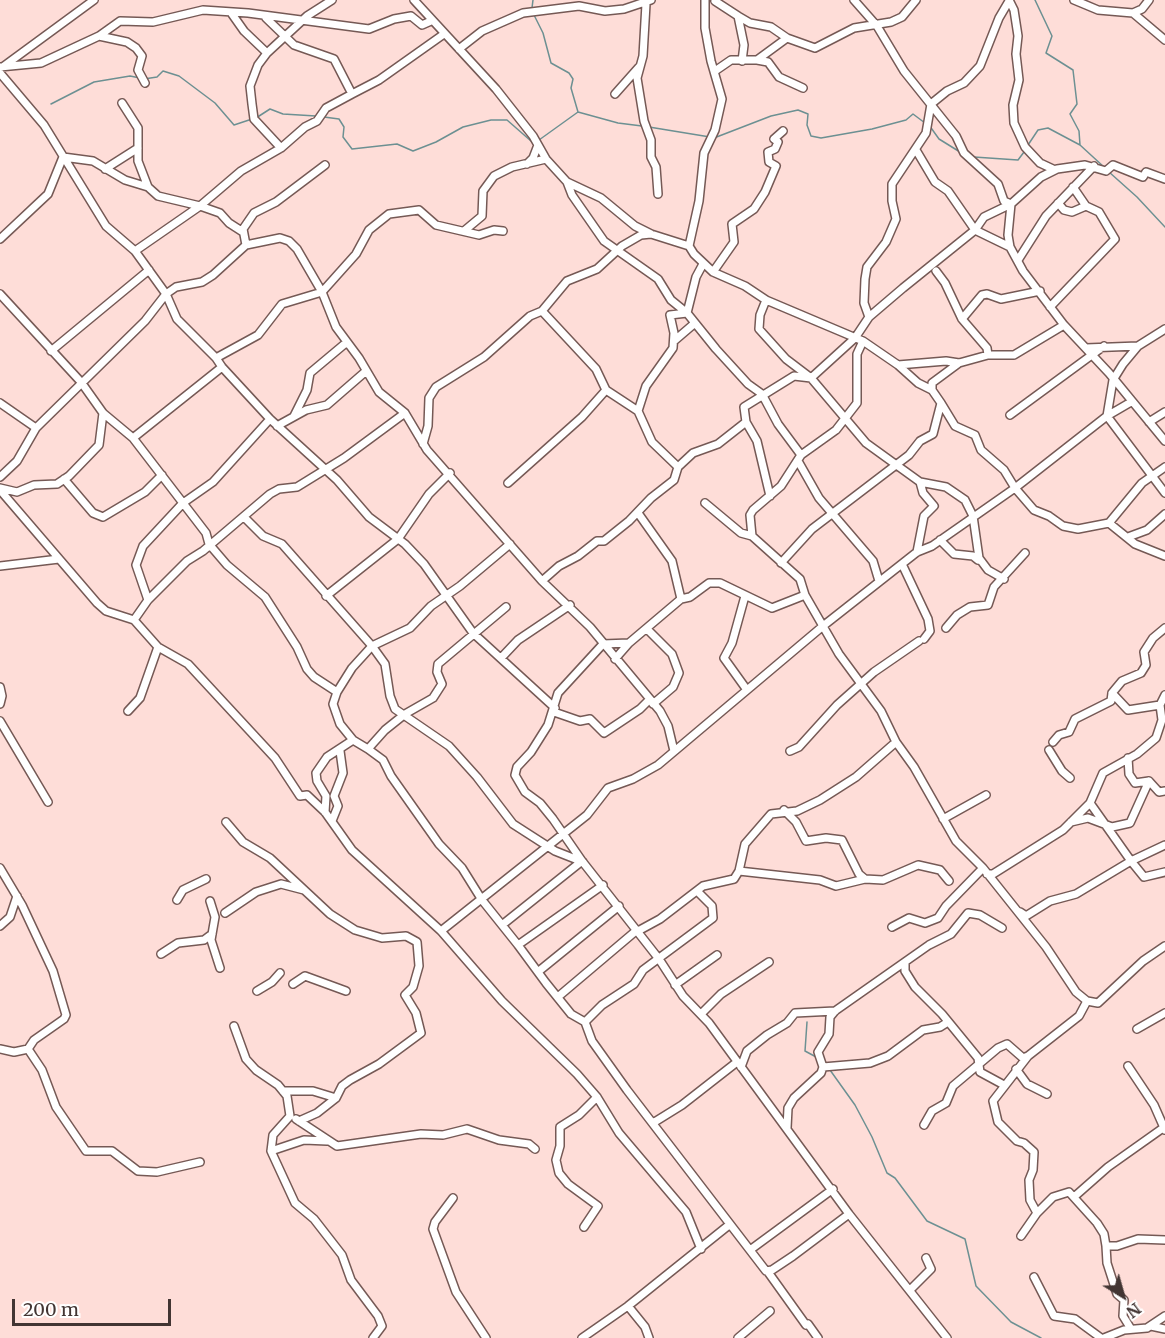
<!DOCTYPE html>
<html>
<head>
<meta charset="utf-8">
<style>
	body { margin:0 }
	#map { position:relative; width:1165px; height:1338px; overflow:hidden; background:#feddd8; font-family:Merriweather,serif }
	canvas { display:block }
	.north { position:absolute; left:1093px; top:1266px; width:60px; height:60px; -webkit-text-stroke:4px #fff; paint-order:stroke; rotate:143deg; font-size:16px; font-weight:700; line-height:24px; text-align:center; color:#423533 }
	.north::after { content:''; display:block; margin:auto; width:21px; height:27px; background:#423533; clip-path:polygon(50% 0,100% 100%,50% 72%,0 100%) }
	.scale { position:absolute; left:12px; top:1299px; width:159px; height:27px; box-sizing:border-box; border:3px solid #423533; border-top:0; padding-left:8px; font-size:18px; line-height:21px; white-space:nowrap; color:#423533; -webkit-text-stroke:4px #fff; paint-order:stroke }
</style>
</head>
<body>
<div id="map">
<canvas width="1165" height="1338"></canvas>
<div class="north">N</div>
<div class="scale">200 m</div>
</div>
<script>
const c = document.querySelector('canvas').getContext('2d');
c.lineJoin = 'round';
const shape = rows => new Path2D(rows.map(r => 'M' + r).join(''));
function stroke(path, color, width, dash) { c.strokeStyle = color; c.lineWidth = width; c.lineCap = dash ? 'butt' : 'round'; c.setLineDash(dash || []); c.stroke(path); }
const stream = shape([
	[1035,0,1052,36,1046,53,1073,70,1077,104,1070,114,1079,131,1080,145],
	[532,8,533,0],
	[534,15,543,33,551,63,569,73,573,79,571,88,578,112,618,123,642,126],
	[144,79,157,77,163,71,179,76,215,103,234,125,252,119],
	[51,104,94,82,130,76,140,78],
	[324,117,339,119,344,127,343,137,352,149,397,144,413,151,436,142,463,127,491,120,507,120,531,141],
	[256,118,270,109,283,114,316,116],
	[929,125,939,139,960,152],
	[649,127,710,137],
	[714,138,771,116,798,110,808,114,807,125,811,136,821,138,872,129,906,120,913,114,925,123],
	[539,140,578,112],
	[1028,145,1038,130,1048,128,1080,145,1104,167],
	[974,157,1018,160,1024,152],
	[1109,172,1137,197,1165,227],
	[807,1022,805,1051,818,1058],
	[830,1070,855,1105,872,1137,887,1173,895,1178,927,1221,965,1239,976,1286,1011,1322,1041,1338]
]);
const street = shape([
	[414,0,496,89,533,136,546,159,567,182,572,195,604,241,658,279,671,300,687,313,716,349,748,384,762,394,778,424,801,455],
	[854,0,877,26,904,71,956,136,964,153,998,184,1004,201,1011,204],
	[1009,0,1014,10,1018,36,1016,54,1019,80,1013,105,1014,123,1025,147,1040,163,1055,170],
	[1074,0,1098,10,1133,13,1165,40],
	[715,1,738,16,744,45,742,61],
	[646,4,643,56,637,78,644,121,651,140,651,157,656,167,658,194],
	[1133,13,1142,9,1149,0],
	[232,14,244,31,267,53,258,65,250,86,252,104,254,119,281,148],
	[738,16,750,23,771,27,787,38],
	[266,18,294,45,334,59,352,94,379,80,444,34],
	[99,36,127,42,136,48,142,56,138,70,145,83],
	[459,49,482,31,523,13,579,6,605,11,624,9,651,0],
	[267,53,307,16,332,0],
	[757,60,768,62,779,77,803,88],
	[4,66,94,0],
	[0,67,41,63,99,36,120,21,153,22,203,10,248,13,369,29,394,19,411,16,422,25,431,21],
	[715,71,731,60,757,60,787,38,815,48,854,28,891,22,902,17,916,0],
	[0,73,44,125,106,226,135,251,166,294,177,319,216,358,222,367,270,419,337,480,369,517,405,544,424,564,473,633,555,708],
	[615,94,639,67],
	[122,103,138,128,138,161,148,187,158,196,200,206,241,171,281,148,305,127,317,121,326,108,352,94],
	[916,150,935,182,948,191,975,230,1010,247],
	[527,164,533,158,538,145],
	[105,169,138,148],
	[1165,179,1146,172,1143,177,1113,165,1106,171,1085,165,1057,169,1041,177,1011,204,1008,235,1010,247,1023,271,1064,325,1109,373,1165,441],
	[567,182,601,198,635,226,651,234],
	[1073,187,1086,206],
	[464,231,482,216,483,191,494,176,512,167,546,159],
	[0,239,48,194,63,157,93,161,125,180,148,187],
	[246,245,280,238,289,241,297,249,322,292,336,327,359,358,379,392,405,413,427,450,542,581,590,627,660,711,668,726,674,751],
	[689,246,699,201,704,153,715,130,722,99,711,61,705,28,705,0],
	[135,251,200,206,220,213,229,223,243,232],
	[1018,260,1046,216,1094,166],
	[936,271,945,283,962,319,982,295,987,294,1001,299,1040,291],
	[713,272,734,242,732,224,754,209,765,192,776,166,769,162,768,152,775,149,778,142,774,139,783,131],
	[0,294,81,382,103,413,133,438,206,533,209,544,227,565,265,597,297,647,307,669,314,677,337,692],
	[766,300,863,341,898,365,946,361,959,363,988,355,1014,355,1064,325],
	[1050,307,1115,239,1099,212,1086,206,1072,212,1064,210,1058,203],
	[542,311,596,369,606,390,638,411],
	[869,317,864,303,865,279,867,267,886,242,896,219,892,201,892,184,926,133,931,104,947,91,964,83,980,66,999,18,1009,1],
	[962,319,987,348,988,355],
	[1165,329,1138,346,1123,364,1113,380,1107,416,1165,493],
	[674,341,695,323],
	[863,341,857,354,857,403,836,430,801,455,781,486,753,510,750,515,752,536,800,579,805,595,839,654,881,711,896,742,914,767,956,841,983,868,1046,947,1076,992,1087,1001],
	[1086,348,1138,346],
	[51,351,149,270],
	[216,358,258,335,282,304,322,292,356,254,369,230,389,214,419,210,436,225,479,235,494,230,503,231],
	[898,365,918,383,932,390],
	[0,403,36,428],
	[941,403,955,426,975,435,981,450,1004,470,1015,488,1034,510,1049,516,1063,526,1078,529,1109,523,1135,544,1165,556],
	[1010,415,1104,346],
	[294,416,307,390,310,373,347,342],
	[1149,422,1165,412],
	[277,426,306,410,327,405,365,372],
	[133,438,222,367],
	[423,444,428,426,429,398,436,387,484,357,530,316,542,311,567,281,597,269,622,246,641,235,651,234,689,246,694,254,713,272,745,286,766,300,760,315,759,329,786,359,811,378,866,443,920,482,923,493,934,506,924,516,917,552],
	[798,461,819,498,873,561,879,581],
	[678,467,652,442,638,411,646,386,673,348,674,333,670,315,687,313,696,277,703,264],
	[0,477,17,461,36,428,145,321,166,294,176,287,202,282,213,275,246,245,243,229,254,213,276,202,325,165],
	[64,479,93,513,103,517,145,492,162,475],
	[920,482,946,487,965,500,973,516,979,558,988,570,1004,579],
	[508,483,582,417,606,390],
	[0,488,17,492,34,485,57,484,69,476,99,445,103,413],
	[0,490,97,603,106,611,134,620,158,647,188,664,275,758,300,796,307,795,325,812,352,850,441,931,502,1001,577,1074,597,1097,619,1133,686,1212,701,1249],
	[770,496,757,441,746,422,744,407,794,376,811,378,855,338,869,317,903,288,975,230,984,217,1011,204],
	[705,503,741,533,752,536],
	[638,513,672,561,681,599],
	[244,517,263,536,282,544,372,646,385,664,390,696,395,709,449,746,477,777,513,824,555,851,583,862],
	[1109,523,1142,483,1165,467],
	[1128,537,1147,530,1165,514],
	[940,540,954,554,973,556,978,560],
	[781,563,812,529,909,455,920,441,933,434,941,403,932,390,932,383,959,363],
	[902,564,928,619,930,631,924,639],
	[0,566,59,559],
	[542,581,559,566,578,556,597,541,604,541,629,521,651,498,674,480,678,467,693,453,718,444,746,422],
	[805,595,772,608,720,583,709,583,690,597,681,599,629,643,603,644,558,693,548,725,531,752,517,767,515,775,525,792,540,803,553,819,582,861,659,959,683,996,709,1023,849,1214,947,1338],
	[326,596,398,539,429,494,450,473],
	[745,596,732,643,724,658,747,690],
	[148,600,136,565,143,546,183,503,213,482,270,419],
	[134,620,148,600,187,561,203,551,270,494,279,489,297,487,344,458,405,413],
	[946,628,957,615,970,607,988,605,994,587,1025,553],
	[647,629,672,654,679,673,673,687,653,704],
	[501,658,518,640,570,605],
	[615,659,629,643],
	[0,687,2,696,0,704],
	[1112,693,1128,710,1160,705],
	[128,711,140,698,158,647],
	[554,712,580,721,590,719,604,733,640,709,649,700],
	[0,721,48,802],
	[353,740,340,724,333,704,337,692,352,668,372,646,410,628,431,606,460,586,510,544],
	[1053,742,1059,735,1069,732,1075,719,1111,701,1112,693,1122,681,1141,673,1146,665,1144,652,1153,638,1165,628],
	[368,749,383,760,391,776,439,844,462,868,482,900,518,945],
	[1049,750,1062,771,1070,778],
	[790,751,799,747,837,705,874,672,919,641],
	[1128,758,1129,774,1135,783,1149,781,1159,792,1165,791],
	[784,810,796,822,806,841,826,838,842,840,859,874,865,879,883,880,918,865,940,870,949,881],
	[325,812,326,796,317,781,316,773,327,757,353,740,368,749,385,730,405,714,433,698,442,684,437,672,438,664,506,607],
	[943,819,986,795],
	[332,821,338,806,334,796,343,773,340,751],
	[226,822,243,842,270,858,330,914,355,930,382,938,406,936,417,942,419,966,413,987,405,995,416,1013,421,1033,379,1064,350,1080,342,1086,336,1098,317,1113,299,1121],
	[1071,822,1088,818,1112,827,1130,823,1149,781],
	[1165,845,1131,861,1144,877,1165,872],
	[0,868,22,905,53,971,66,1015,64,1019,34,1040,28,1049,14,1052,0,1049],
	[739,871,820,880,836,886,865,879],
	[987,874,993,874,1063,830,1090,803,1103,773,1137,754,1156,738,1162,720,1160,705,1165,695],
	[603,885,518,945,546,983,571,1014,585,1022,592,1041,627,1090,766,1271,772,1270,793,1256,849,1214],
	[177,900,183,890,206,879],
	[210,901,215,917,211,940,220,968],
	[1020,912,1026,916,1050,901,1076,894,1131,861,1090,803],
	[225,913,256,892,281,884,304,890],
	[502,925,582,861],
	[0,926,10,917,17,896],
	[892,927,909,918,925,923,938,918,946,906,983,868],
	[441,931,587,815,608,788,633,779,658,765,823,626,917,552,932,546,1015,488,1107,416,1131,402],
	[638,931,660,919,703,886,734,879,739,871,745,844,771,814,797,811,820,800,856,777,896,742],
	[1165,946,1143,961,1098,1003,1087,1001,1079,1016,1028,1056,993,1101,998,1122,1017,1141,1024,1143,1034,1152,1033,1170,1029,1180,1030,1200,1037,1213,1053,1197,1069,1192,1097,1223,1104,1234,1106,1246,1117,1246,1138,1239,1165,1240],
	[161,954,178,943,204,940,212,934],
	[905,963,905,971,915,987,942,1014,978,1058,980,1072,1004,1085],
	[539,971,619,906],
	[293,984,305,976,346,991],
	[675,985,717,955],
	[257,991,272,982,280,973],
	[559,996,637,930],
	[701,1014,721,994,769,962],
	[585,1022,602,1005,634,984,643,970,713,918,712,906,697,891],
	[234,1026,246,1059,256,1070,278,1085,287,1096,290,1116,273,1135,271,1151,295,1203,314,1219,342,1255,351,1280,378,1316,382,1326,373,1338],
	[1137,1029,1165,1013],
	[28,1049,42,1070,56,1107,86,1151,112,1151,138,1171,157,1172,200,1162],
	[1128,1066,1154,1105,1165,1130],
	[741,1067,747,1051,767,1035,787,1023,795,1013,835,1011],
	[823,1067,870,1063,888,1056,923,1030,940,1027,948,1022],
	[1016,1069,1027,1084,1047,1094],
	[283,1091,313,1091,336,1098],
	[296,1119,337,1146,421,1134,443,1135,467,1129,499,1140,529,1144,535,1149],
	[653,1123,682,1105,737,1062],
	[924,1125,932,1111,946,1103,953,1086,998,1048,1007,1044,1023,1058,1028,1056],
	[787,1128,788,1108,794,1098,821,1073,823,1067,818,1052,829,1034,830,1017,835,1011,929,945,951,934,968,913,980,915,1002,928],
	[271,1151,304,1140,327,1141],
	[1074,1197,1108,1167,1163,1128],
	[453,1198,435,1222,433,1229,456,1292,486,1338],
	[584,1227,598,1206,568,1184,559,1173,556,1160,560,1146,560,1127,579,1115,597,1097],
	[1021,1236,1037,1213],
	[1106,1246,1107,1263,1117,1294,1124,1300,1123,1316,1131,1329],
	[750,1250,833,1189],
	[768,1272,806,1325],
	[1034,1277,1054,1316,1075,1319,1101,1338],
	[910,1290,931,1269,926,1258],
	[628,1306,645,1327,649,1338],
	[808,1324,818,1338],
	[1151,1326,1165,1329],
	[582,1338,628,1306,729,1225],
	[738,1338,770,1311],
	[1104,1338,1124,1330,1147,1328,1165,1316]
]);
stroke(stream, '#6c9092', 1.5);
stroke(street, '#755955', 10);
stroke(street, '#fff', 7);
</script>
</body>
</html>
